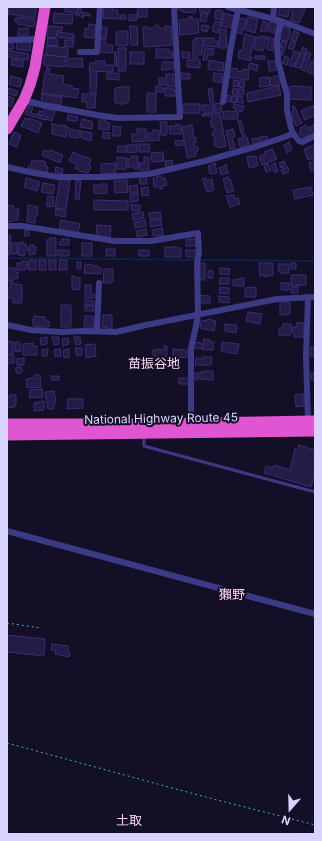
<!DOCTYPE html>
<html>
<head>
<meta charset="utf-8">
<style>
	body { margin:0 }
	#map { position:relative; width:322px; height:841px; overflow:hidden; background:#130f26; font-family:Inter,sans-serif }
	canvas { display:block }
	.frame { position:absolute; inset:0; border:8px solid #d9d4ff; pointer-events:none }
	.north { position:absolute; left:270px; top:789px; width:40px; height:40px; -webkit-text-stroke:3px #130f26; paint-order:stroke; rotate:200deg; font-size:11px; font-weight:700; line-height:16px; text-align:center; color:#d9d4ff }
	.north::after { content:''; display:block; margin:auto; width:14px; height:18px; background:#d9d4ff; clip-path:polygon(50% 0,100% 100%,50% 72%,0 100%) }
</style>
</head>
<body>
<div id="map">
<canvas width="322" height="841"></canvas>
<div class="frame"></div>
<div class="north">N</div>
</div>
<script>
const c = document.querySelector('canvas').getContext('2d');
c.lineJoin = 'round';
const shape = rows => new Path2D(rows.map(r => 'M' + r).join(''));
function stroke(path, color, width, dash) { c.strokeStyle = color; c.lineWidth = width; c.lineCap = dash ? 'butt' : 'round'; c.setLineDash(dash || []); c.stroke(path); }
function paint(path, color) { c.fillStyle = color; c.fill(path, 'evenodd'); }
function write(font, color, halo, rows, align = 'center') {
  c.font = font + ' Inter,"Noto Sans JP",sans-serif'; c.lineWidth = 4; c.setLineDash([]); c.textBaseline = 'middle'; c.strokeStyle = halo; c.fillStyle = color; for (const [text, x, y, turn = 0] of rows) {
    c.save(); c.translate(x, y); c.rotate((+turn || 0) * Math.PI / 180); c.textAlign = isNaN(turn) ? turn : align; if (halo) c.strokeText(text, 0, 0); c.fillText(text, 0, 0); c.restore();
  }
}
const stream = shape([
	[7,258,315,261]
]);
const building = shape([
	[9,7,36,7,35,18,8,14,9,7],
	[65,7,78,7,76,14,64,11,65,7],
	[79,7,82,7,79,16,76,16,79,7],
	[104,7,113,8,113,10,118,10,118,19,103,18,104,7],
	[137,7,147,7,147,17,138,17,137,7],
	[178,7,196,7,195,13,183,12,183,11,177,9,178,7],
	[200,7,211,7,209,13,199,11,200,7],
	[280,7,290,7,288,17,278,15,280,7],
	[293,7,306,7,299,23,290,20,293,13,291,12,293,7],
	[216,10,223,11,221,20,214,18,216,10],
	[82,12,90,14,90,16,84,15,83,18,81,17,82,12],
	[54,13,73,15,72,24,53,23,54,13],
	[201,13,208,14,206,22,200,21,201,13],
	[224,13,234,16,231,28,221,26,224,13],
	[137,14,137,20,129,21,129,15,137,14],
	[120,15,126,15,126,19,120,19,120,15],
	[192,16,192,19,198,19,199,33,180,35,179,20,189,19,189,17,192,16],
	[18,17,35,20,34,27,17,24,18,22,15,22,15,18,18,19,18,17],
	[248,17,258,19,255,33,245,30,248,17],
	[238,18,246,19,242,34,235,32,238,18],
	[215,21,221,22,218,33,212,31,215,21],
	[263,21,268,23,266,32,260,31,263,21],
	[270,22,278,24,277,29,275,28,274,33,268,31,270,22],
	[89,24,96,25,94,38,84,37,85,28,88,29,89,24],
	[157,25,162,29,165,29,165,26,171,26,172,45,144,47,143,27,149,27,150,29,151,29,157,25],
	[202,25,209,26,207,32,201,30,202,25],
	[48,26,63,27,62,31,57,31,56,38,47,37,48,26],
	[130,26,137,26,138,45,131,45,130,26],
	[283,26,290,28,289,31,291,32,287,42,280,39,281,35,280,35,283,26],
	[101,27,107,27,106,38,100,38,101,27],
	[28,28,28,35,18,36,18,29,28,28],
	[220,29,226,29,227,48,219,48,220,29],
	[122,31,128,31,128,45,126,45,126,46,116,45,116,32,122,32,122,31],
	[294,31,299,33,296,41,291,39,294,31],
	[58,32,74,34,74,39,58,37,58,32],
	[245,34,255,37,250,57,252,57,251,61,238,58,239,50,242,51,245,34],
	[260,36,266,37,263,51,254,49,256,37,259,38,260,36],
	[267,37,274,39,273,51,266,49,268,40,267,39,267,37],
	[48,38,57,39,58,46,47,45,48,38],
	[196,38,203,38,202,55,197,55,197,60,200,60,200,68,187,67,187,60,193,60,193,40,196,40,196,38],
	[204,38,214,38,214,41,218,41,218,47,204,46,204,38],
	[100,39,106,39,106,45,113,45,112,53,98,52,100,39],
	[65,40,74,40,73,47,64,46,65,40],
	[22,41,31,43,30,51,16,49,17,42,22,43,22,41],
	[282,41,287,43,282,56,280,55,283,48,280,47,282,41],
	[291,41,296,42,293,50,288,48,291,41],
	[7,42,14,44,13,49,7,49,7,42],
	[47,46,68,48,68,57,46,55,47,46],
	[303,47,307,49,300,68,295,67,303,47],
	[118,48,126,48,126,71,118,71,118,48],
	[205,48,214,49,213,55,207,55,207,60,203,60,205,48],
	[156,49,169,49,169,52,173,52,173,58,156,58,156,49],
	[7,50,29,54,28,60,7,57,7,50],
	[294,51,300,53,294,67,289,65,294,51],
	[114,52,116,52,117,66,115,66,114,52],
	[130,52,144,52,144,64,130,64,130,52],
	[182,52,190,52,190,58,182,58,182,52],
	[307,52,311,53,305,71,301,69,307,52],
	[44,55,66,57,65,62,67,62,67,59,82,58,83,67,68,67,68,65,65,65,65,67,44,65,44,55],
	[255,56,265,56,265,59,255,59,255,56],
	[285,56,289,58,287,65,282,63,285,56],
	[315,57,315,75,307,72,311,61,313,62,315,57],
	[12,59,24,61,23,67,11,65,12,59],
	[209,60,224,63,223,71,208,69,209,60],
	[96,61,105,61,105,65,113,65,113,72,89,71,90,63,96,63,96,61],
	[268,61,276,61,276,70,269,71,268,61],
	[163,62,174,62,174,69,161,70,163,62],
	[250,63,258,65,257,71,248,68,250,63],
	[47,67,50,68,49,74,64,76,63,84,72,86,72,88,79,89,77,98,42,93,45,73,46,73,47,67],
	[230,68,238,69,237,71,242,72,243,69,249,70,248,80,228,77,230,68],
	[90,73,97,73,96,93,90,93,90,73],
	[107,73,119,73,119,80,107,79,107,73],
	[182,73,190,74,190,79,182,79,182,73],
	[214,73,223,74,222,83,213,81,214,73],
	[166,74,174,74,173,81,176,81,176,86,166,86,166,74],
	[11,76,22,79,20,87,9,84,11,76],
	[274,76,280,76,280,85,271,86,270,78,274,78,274,76],
	[269,77,270,86,260,87,259,78,269,77],
	[159,78,164,78,164,85,159,85,159,78],
	[234,80,239,81,238,87,233,86,234,80],
	[240,81,245,81,244,88,239,87,240,81],
	[156,86,163,88,164,92,156,92,156,86],
	[279,86,281,95,248,102,247,93,279,86],
	[295,86,311,87,311,100,289,99,289,87,295,86],
	[122,87,129,87,129,101,128,101,128,103,125,103,125,104,118,104,118,103,115,103,115,88,122,87],
	[7,88,18,91,16,96,7,93,7,88],
	[165,88,173,88,173,90,176,90,176,96,165,96,165,88],
	[212,88,214,103,210,103,208,89,212,88],
	[233,88,238,89,237,95,232,94,233,88],
	[239,89,244,89,243,95,238,95,239,89],
	[147,93,156,93,156,112,147,112,147,93],
	[42,94,62,97,61,105,41,103,42,94],
	[82,94,96,94,95,108,87,108,87,102,82,102,82,94],
	[226,95,231,96,230,102,225,101,226,95],
	[7,96,14,98,11,107,7,105,7,96],
	[232,96,237,96,236,103,231,102,232,96],
	[238,96,243,97,243,103,237,102,238,96],
	[221,103,222,112,215,113,214,104,221,103],
	[183,104,200,104,200,113,183,113,183,104],
	[234,104,244,106,242,112,235,110,235,108,233,108,234,104],
	[29,105,33,106,31,113,42,116,41,118,46,119,45,120,25,114,29,105],
	[202,105,213,105,213,113,204,113,204,110,202,110,202,105],
	[294,106,302,123,296,126,291,115,293,114,292,111,294,110,292,107,294,106],
	[313,106,315,110,315,115,305,120,301,111,313,106],
	[44,108,55,111,52,121,46,119,47,117,38,114,39,111,42,112,44,108],
	[227,111,238,112,238,119,223,119,223,112,227,111],
	[202,114,220,114,226,146,218,148,217,146,215,146,214,139,216,138,215,136,213,136,212,132,215,132,214,127,212,128,210,121,212,121,212,116,202,116,202,114],
	[68,115,78,117,77,121,67,120,68,115],
	[25,118,29,120,29,118,42,123,38,133,21,126,25,118],
	[82,119,91,121,91,122,93,123,92,129,80,127,82,119],
	[99,120,106,120,105,122,110,123,109,130,99,129,99,120],
	[238,121,241,121,244,132,241,133,238,121],
	[160,122,167,122,167,135,161,135,160,122],
	[52,123,59,126,60,125,65,125,65,127,68,127,66,137,52,134,52,123],
	[176,124,181,125,181,134,170,134,169,126,176,126,176,124],
	[192,125,192,129,193,128,193,138,196,137,196,142,194,142,195,147,198,147,198,151,196,151,196,156,187,158,182,127,192,125],
	[306,125,311,134,303,138,299,132,301,131,300,128,306,125],
	[314,125,315,134,313,134,309,127,314,125],
	[113,126,121,127,120,136,113,136,113,126],
	[70,129,80,131,78,138,69,137,70,129],
	[137,129,146,129,146,141,132,142,132,134,137,134,137,129],
	[233,129,235,136,232,137,235,148,230,149,226,131,233,129],
	[153,130,159,130,160,140,148,141,148,133,153,133,153,130],
	[81,131,92,133,91,141,84,139,84,138,80,137,81,131],
	[14,132,21,135,17,147,9,144,14,132],
	[103,132,110,133,110,139,103,138,103,132],
	[242,134,245,134,246,137,247,137,249,145,240,147,238,139,243,138,242,134],
	[267,136,268,141,262,142,260,137,267,136],
	[259,138,260,142,253,144,252,139,259,138],
	[183,140,183,145,176,146,175,141,183,140],
	[289,142,292,150,287,153,284,145,289,142],
	[139,144,149,144,150,152,139,152,139,144],
	[127,145,137,145,137,152,127,153,127,145],
	[315,145,315,158,308,160,304,149,315,145],
	[118,146,126,146,126,152,117,152,118,146],
	[272,149,277,159,262,165,259,157,265,154,264,152,272,149],
	[44,150,49,152,50,150,63,155,60,163,42,155,44,150],
	[73,152,84,157,84,156,91,159,89,166,91,167,88,173,79,171,80,170,75,168,77,164,69,161,73,152],
	[163,152,164,161,152,162,151,153,163,152],
	[131,156,138,156,138,169,134,169,134,167,128,167,128,159,131,159,131,156],
	[256,156,258,166,249,168,247,157,256,156],
	[117,157,127,158,126,169,117,169,117,157],
	[144,157,149,157,149,170,140,170,139,163,144,163,144,157],
	[32,160,39,162,39,160,46,162,45,166,48,167,47,173,28,168,29,165,31,166,32,160],
	[172,160,173,166,166,167,165,161,172,160],
	[284,161,286,166,281,168,279,163,284,161],
	[315,161,315,170,311,171,309,163,315,161],
	[115,163,116,173,101,174,101,164,115,163],
	[215,163,217,173,210,174,208,166,215,163],
	[275,163,278,171,275,173,271,165,275,163],
	[268,164,271,170,266,172,264,166,268,164],
	[226,165,228,173,221,175,219,168,226,165],
	[56,167,63,169,62,174,55,172,56,167],
	[288,167,289,172,283,174,281,170,288,167],
	[139,176,146,176,147,184,140,184,139,176],
	[157,176,161,176,162,178,165,178,167,185,162,186,163,188,160,189,160,187,154,187,153,178,157,178,157,176],
	[228,177,229,179,230,179,234,191,227,193,223,179,228,177],
	[26,178,40,182,37,191,24,187,26,178],
	[206,178,207,181,212,179,214,190,207,192,202,179,206,178],
	[60,179,70,181,66,209,55,208,60,179],
	[76,180,81,181,79,200,75,199,76,180],
	[127,180,128,192,115,193,114,181,127,180],
	[43,183,55,185,53,194,41,192,43,183],
	[94,184,101,186,101,184,107,184,107,193,94,194,94,184],
	[137,185,138,193,130,193,129,186,137,185],
	[148,187,149,195,142,196,141,188,148,187],
	[311,187,313,195,295,199,293,190,311,187],
	[138,194,138,201,130,202,130,195,138,194],
	[231,195,232,196,234,195,235,199,238,198,240,204,230,207,226,196,231,195],
	[48,196,54,197,53,207,46,206,48,196],
	[94,200,128,201,128,210,94,210,94,200],
	[7,205,14,206,13,208,19,209,18,220,13,220,12,222,7,221,7,205],
	[28,205,38,207,37,216,35,216,35,223,27,222,28,205],
	[131,205,140,205,140,211,132,211,131,205],
	[56,209,66,211,65,217,55,215,56,209],
	[143,212,144,218,133,220,132,214,143,212],
	[160,212,161,218,150,219,149,213,160,212],
	[161,219,162,225,151,227,150,221,161,219],
	[61,220,80,224,78,233,59,229,61,220],
	[145,220,146,226,135,228,134,222,145,220],
	[97,225,111,226,110,237,96,236,97,225],
	[162,228,164,235,153,236,152,230,162,228],
	[146,229,147,235,137,237,136,231,146,229],
	[25,230,29,230,29,236,24,236,25,230],
	[7,235,11,235,10,243,7,242,7,235],
	[50,238,56,238,56,256,47,256,47,240,50,240,50,238],
	[62,239,69,239,69,245,59,245,59,242,61,242,62,239],
	[186,239,196,239,196,246,186,246,186,239],
	[20,242,24,242,23,244,26,244,26,247,28,247,28,251,26,250,24,256,18,255,20,242],
	[11,243,18,243,17,254,11,254,11,243],
	[82,243,92,243,92,256,82,256,82,243],
	[7,244,10,244,9,256,7,256,7,244],
	[30,245,34,245,34,247,36,247,35,254,29,255,30,245],
	[165,247,176,247,176,248,181,248,181,257,165,257,165,247],
	[106,249,115,249,115,256,106,256,106,249],
	[58,250,69,250,69,256,58,256,58,250],
	[139,250,149,250,149,256,139,256,139,250],
	[186,250,196,250,196,257,186,257,186,250],
	[29,260,36,260,36,270,28,270,29,260],
	[39,260,46,260,46,270,39,270,39,260],
	[49,260,56,260,56,270,49,270,49,260],
	[60,260,67,260,67,270,59,270,60,260],
	[22,261,27,261,27,268,25,268,25,270,17,270,17,263,22,263,22,261],
	[77,262,81,262,81,269,77,269,77,262],
	[200,263,205,263,205,280,200,280,200,263],
	[259,263,273,263,273,275,264,277,264,275,260,276,259,263],
	[291,263,296,263,296,269,291,269,291,263],
	[85,264,98,266,98,268,101,268,101,274,84,273,85,264],
	[279,264,289,264,289,273,280,273,280,271,278,271,279,264],
	[7,268,15,268,16,272,18,272,18,278,13,280,13,282,8,281,8,278,7,278,7,268],
	[220,268,230,269,229,275,220,274,220,268],
	[104,269,113,269,113,281,111,281,111,283,103,283,104,269],
	[208,271,213,271,213,278,208,278,208,271],
	[291,275,306,275,306,285,291,286,291,275],
	[72,276,80,278,80,290,72,289,72,276],
	[220,278,229,278,229,284,219,284,220,278],
	[240,278,244,278,244,286,233,286,233,280,240,279,240,278],
	[10,283,22,285,22,303,13,303,13,298,7,298,7,288,10,288,10,283],
	[281,283,289,283,289,290,281,290,281,283],
	[85,285,91,285,91,294,94,294,94,298,85,298,85,285],
	[220,287,229,288,229,294,219,293,220,287],
	[256,287,256,297,245,297,245,288,256,287],
	[298,287,298,293,291,293,291,288,298,287],
	[200,295,210,296,210,303,200,303,200,295],
	[219,296,229,297,229,303,219,302,219,296],
	[85,300,94,301,94,305,85,305,85,300],
	[280,302,290,302,290,314,280,315,280,302],
	[61,305,71,305,71,327,61,327,61,305],
	[85,306,94,306,94,311,85,311,85,306],
	[248,312,262,314,260,324,246,321,248,312],
	[103,315,112,315,112,329,102,327,103,315],
	[34,316,45,317,45,321,50,322,49,327,37,327,37,326,33,326,33,319,34,319,34,316],
	[85,316,93,316,93,319,94,319,94,328,84,328,85,316],
	[208,319,216,321,214,331,200,328,201,321,208,320,208,319],
	[297,323,304,323,304,337,294,337,294,332,292,332,292,327,297,327,297,323],
	[225,324,237,325,236,333,225,331,225,324],
	[283,324,291,324,291,335,279,335,279,328,283,328,283,324],
	[47,337,47,344,41,345,40,338,47,337],
	[52,337,59,337,59,344,54,345,52,337],
	[74,337,80,337,81,344,76,345,74,337],
	[68,338,69,344,63,346,62,339,68,338],
	[204,339,210,340,210,342,214,342,213,350,203,350,204,339],
	[8,341,13,342,13,354,7,354,8,341],
	[15,342,20,342,21,351,15,352,15,342],
	[195,342,202,343,202,349,194,348,195,342],
	[222,342,239,344,237,354,221,351,222,342],
	[33,343,33,346,37,346,37,355,23,355,23,344,33,343],
	[95,344,96,356,86,358,85,345,95,344],
	[164,346,167,346,167,356,162,357,153,356,153,350,156,350,156,349,164,350,164,346],
	[311,347,315,347,315,356,310,356,311,347],
	[75,348,82,348,82,355,77,356,75,348],
	[48,349,47,356,42,356,42,350,48,349],
	[60,349,61,356,55,357,54,350,60,349],
	[69,349,69,357,64,358,63,350,69,349],
	[173,349,187,350,187,357,176,358,176,356,173,356,173,349],
	[7,355,14,355,14,363,7,363,7,355],
	[203,357,212,357,211,365,195,365,196,358,203,359,203,357],
	[24,358,24,365,17,365,16,359,24,358],
	'15.5 370a3.5 3.5 0 1 1 7 0a3.5 3.5 0 1 1-7 0Z',
	[205,371,213,371,213,380,200,379,200,372,205,372,205,371],
	[315,372,315,380,311,380,311,373,315,373,315,372],
	[194,373,199,373,198,380,193,379,194,373],
	[35,375,40,375,41,387,27,388,26,379,29,379,29,378,35,378,35,375],
	[51,376,59,376,59,380,51,380,51,376],
	[179,378,189,378,189,384,179,384,179,378],
	[42,389,43,397,29,398,30,390,42,389],
	[54,391,56,403,54,403,54,409,48,409,45,392,54,391],
	[304,394,304,406,296,407,295,395,304,394],
	[10,395,16,395,16,405,15,405,15,407,7,408,7,397,10,397,10,395],
	[68,399,83,399,83,408,67,409,68,399],
	[44,401,44,410,34,411,34,403,44,401],
	[299,445,315,450,315,473,311,487,264,473,266,466,273,468,274,465,290,470,295,449,298,449,299,445],
	[7,635,45,639,44,656,7,652,7,635],
	[52,644,68,646,68,652,70,652,69,657,55,654,56,650,51,650,52,644]
]);
const path = shape([
	[7,623,41,628],
	[7,743,198,795,315,825]
]);
const service = shape([
	[144,436,144,446,315,492]
]);
const minor = shape([
	[228,7,281,21,315,34],
	[273,19,274,7],
	[7,40,39,39],
	[80,52,97,52,100,7],
	[24,100,42,105,97,115,118,118,180,117,174,7],
	[223,102,230,52,238,10],
	[293,133,299,141,302,142,315,136],
	[7,167,34,173,59,177,107,177,149,174,205,161,258,146,290,135,293,133,291,128,287,110,287,95,278,61,277,38,281,21],
	[7,226,22,226,115,241,151,241,198,233,199,252,197,263,198,315,196,326,191,348,191,423],
	[308,297,306,357,308,421],
	[7,325,31,330,61,332,85,331,116,332,146,325,277,299,315,297],
	[97,331,99,283],
	[7,531,315,614]
]);
const trunk = shape([
	[7,129,24,100,30,85,35,67,45,7],
	[7,424,144,424,315,421],
	[7,435,315,431]
]);
const streetNames = [
	["National Highway Route 45",161,419,-1]
];
const neighbourhoodNames = [
	["苗振谷地",154,364],
	["獺野",232,595],
	["土取",129,821]
];
stroke(stream, '#0c2248', 2);
paint(building, '#241b47');
stroke(building, '#3b2d73', 1);
stroke(path, '#2fb8b0', 1, [2, 3]);
stroke(service, '#3d3a85', 3);
stroke(minor, '#3d3a85', 6);
stroke(trunk, '#e055d1', 11);
write('12px', '#d9d4ff', '#130f26', streetNames);
write('13px', '#ffd6f0', '#130f26', neighbourhoodNames);
</script>
</body>
</html>
